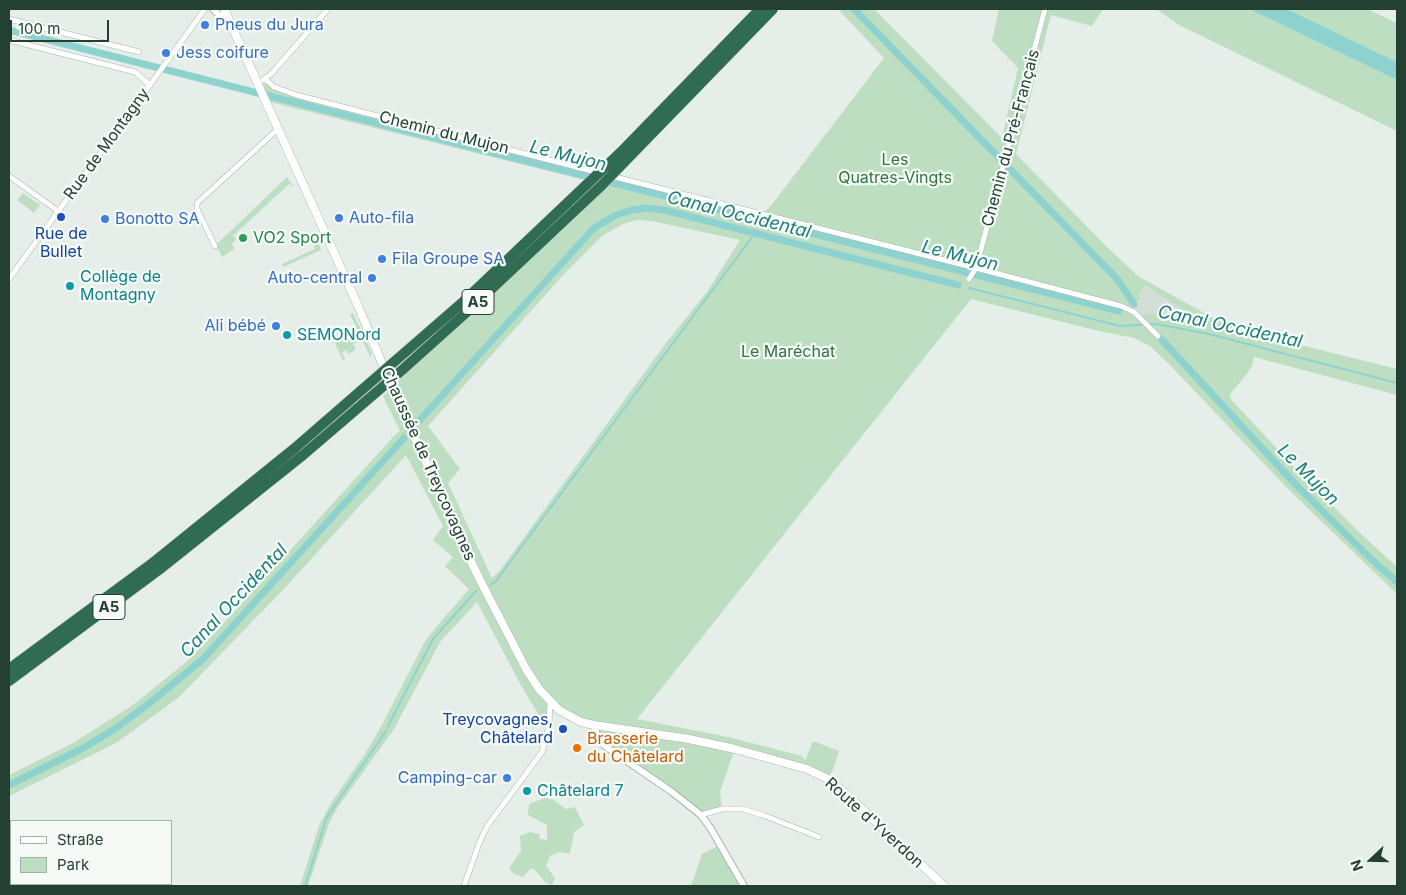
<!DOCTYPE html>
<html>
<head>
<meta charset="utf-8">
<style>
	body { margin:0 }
	#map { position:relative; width:1406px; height:895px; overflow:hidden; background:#e5eee8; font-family:Inter,sans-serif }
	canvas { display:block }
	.frame { position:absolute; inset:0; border:10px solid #244033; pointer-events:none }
	.legend { position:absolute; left:10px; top:820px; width:162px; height:65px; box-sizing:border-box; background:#f5faf7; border:1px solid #a1b0a9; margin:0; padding:6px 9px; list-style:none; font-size:15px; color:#244033 }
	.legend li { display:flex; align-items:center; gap:10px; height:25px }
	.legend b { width:25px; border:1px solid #a1b0a9 }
	.north { position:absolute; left:1346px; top:835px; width:50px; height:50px; -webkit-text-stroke:4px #f5faf7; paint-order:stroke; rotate:249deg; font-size:14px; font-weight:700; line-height:20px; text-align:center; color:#244033 }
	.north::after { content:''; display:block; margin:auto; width:18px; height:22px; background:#244033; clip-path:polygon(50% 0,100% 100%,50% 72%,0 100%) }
	.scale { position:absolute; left:10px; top:20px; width:99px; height:22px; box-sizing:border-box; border:2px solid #244033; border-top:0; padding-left:6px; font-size:15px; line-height:18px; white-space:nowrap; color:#244033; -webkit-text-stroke:4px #f5faf7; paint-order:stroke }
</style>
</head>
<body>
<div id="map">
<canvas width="1406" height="895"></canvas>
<div class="frame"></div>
<ul class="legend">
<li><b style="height:6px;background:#fff"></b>Straße</li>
<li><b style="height:14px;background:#bedec1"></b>Park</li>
</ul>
<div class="north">N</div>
<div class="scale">100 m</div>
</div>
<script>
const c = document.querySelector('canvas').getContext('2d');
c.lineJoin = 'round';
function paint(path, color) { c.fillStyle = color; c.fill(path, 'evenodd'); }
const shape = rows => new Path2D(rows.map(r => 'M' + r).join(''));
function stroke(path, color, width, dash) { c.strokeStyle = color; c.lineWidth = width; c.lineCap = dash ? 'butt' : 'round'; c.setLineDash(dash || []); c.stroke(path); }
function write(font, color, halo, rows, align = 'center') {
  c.font = font + ' Inter,sans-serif'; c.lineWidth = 4.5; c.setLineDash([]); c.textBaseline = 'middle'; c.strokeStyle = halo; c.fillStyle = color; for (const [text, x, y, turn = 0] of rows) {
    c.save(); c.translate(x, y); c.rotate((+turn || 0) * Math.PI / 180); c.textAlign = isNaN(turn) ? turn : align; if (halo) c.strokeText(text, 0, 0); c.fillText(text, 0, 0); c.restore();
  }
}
const built = shape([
	[1145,285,1197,318,1202,325,1198,327,1140,318,1126,309,1140,300,1139,295]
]);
const green = shape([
	[838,9,874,9,1002,138,1018,68,992,41,999,9,1103,9,1092,26,1051,15,1016,154,1106,246,1138,276,1213,318,1244,331,1397,369,1397,395,1254,357,1252,366,1247,374,1230,394,1231,399,1237,406,1300,473,1360,533,1397,567,1397,594,1292,493,1168,363,1150,346,1134,338,1099,331,971,299,637,719,728,737,802,756,805,761,813,741,839,751,832,772,826,778,735,749,720,791,722,809,701,815,605,746,594,725,551,703,549,719,544,723,523,689,477,602,440,642,394,729,338,807,330,821,308,886,300,886,320,823,333,800,365,754,383,723,424,643,431,633,469,589,445,566,453,557,433,540,443,526,406,455,282,591,178,698,116,743,9,796,9,775,73,743,133,705,185,663,215,633,395,435,400,431,383,396,601,184,266,101,257,82,613,176,610,179,764,212,770,207,884,58],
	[637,220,652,221,740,240,707,292,666,343,501,569,492,578,448,483,460,469,428,426,564,274,602,236,623,224],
	[1145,285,1189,314,1189,317,1196,318,1196,321,1202,325,1198,327,1190,325,1187,320,1146,313,1140,318,1127,309,1140,300,1139,295],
	[1156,9,1249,9,1397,80,1397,131,1179,25],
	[1287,9,1367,9,1397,23,1397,62],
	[287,177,294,187,289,184,233,236,236,239,232,244,234,249,222,257,216,245],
	[23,193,40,205,34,213,17,200],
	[316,236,321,250,283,267,282,264,315,249,310,238],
	[353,313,366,340,372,355,368,359,370,356,362,340,353,344,356,350,348,354,346,350,342,352,345,360,343,361,335,343,359,333,350,314],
	[545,798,554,800,566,809,575,807,584,825,574,832,570,854,559,852,550,856,546,866,555,878,552,885,545,882,537,872,531,868,523,877,514,874,509,868,521,851,520,836,530,832,539,834,540,839,547,840,547,825,528,815,529,804],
	[720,845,744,886,691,886,702,854]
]);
const water = shape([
	[1249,9,1287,9,1397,62,1397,80]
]);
const stream = shape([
	[969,288,1120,326,1156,324,1209,334,1397,383],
	[490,585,496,581,510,562,755,233],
	[388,726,433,639,476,591],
	[305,886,327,817,386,731]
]);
const canal = shape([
	[854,9,1118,280,1134,304],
	[9,30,1119,311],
	[1162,340,1297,486,1371,559,1397,582],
	[419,421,594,228,616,215,632,210,646,208,664,210,958,285],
	[9,785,85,747,116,728,146,706,203,659,404,438]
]);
const minor = shape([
	[9,19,139,52],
	[9,40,135,72,150,85],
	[265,79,274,87,296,95,600,173],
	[263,80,271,74,328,9],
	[9,176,58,211],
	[611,176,976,268,1121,306,1134,312,1158,336],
	[215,246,197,209,197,203,278,129],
	[9,279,205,9],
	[969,279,976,268,1045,9],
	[701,815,722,809,743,809,763,815,819,837],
	[464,886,480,841,488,825,542,752,549,726,550,702]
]);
const tertiary = shape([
	[213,9,230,26],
	[594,725,597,735,605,746,672,792,701,815,711,829,744,886]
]);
const secondary = shape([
	[224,9,359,308,384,368,460,538,480,580,526,669,539,689,559,710,581,722,594,725,689,739,735,749,807,769,826,778,843,791,944,886]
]);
const motorway = shape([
	[9,669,154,562],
	[9,681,160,569]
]);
const motorwayBridge = shape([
	[154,562,295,448,463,302,621,152,760,9],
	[160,569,303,455,401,371,469,310,602,185,773,9]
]);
const markers = [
	[205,25,5,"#3f7fe0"],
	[166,53,5,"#3f7fe0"],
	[61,217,5,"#1a4fb4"],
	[339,218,5,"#3f7fe0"],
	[105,219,5,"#3f7fe0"],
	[243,238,5,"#2e9e5b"],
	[382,259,5,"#3f7fe0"],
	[372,278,5,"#3f7fe0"],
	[70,286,5,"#0f9aa8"],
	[276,326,5,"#3f7fe0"],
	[287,335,5,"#0f9aa8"],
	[563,729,5,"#1a4fb4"],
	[577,748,5,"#e8710a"],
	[507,778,5,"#3f7fe0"],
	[527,791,5,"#0f9aa8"]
];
const shields = [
	[478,302,32],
	[109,607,32]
];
const shieldNames = [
	["A5",478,302],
	["A5",109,607]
];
const shopNames = [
	["Pneus du Jura",215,25],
	["Jess coifure",176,53],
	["Auto-fila",349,218],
	["Bonotto SA",115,219],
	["Fila Groupe SA",392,259],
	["Auto-central",362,278,"right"],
	["Ali bébé",266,326,"right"],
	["Camping-car",497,778,"right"]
];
const streetNames = [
	["Chemin du Mujon",444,133,14],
	["Chemin du Pré-Français",1011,138,-75],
	["Rue de Montagny",107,144,-54],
	["Chaussée de Treycovagnes",428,464,66],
	["Route d'Yverdon",874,823,42]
];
const parkNames = [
	["Les",895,160],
	["Quatres-Vingts",895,178],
	["Le Maréchat",788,352]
];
const transitNames = [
	["Rue de",61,234],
	["Bullet",61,252],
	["Treycovagnes,",553,720,"right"],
	["Châtelard",553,738,"right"]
];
const leisureNames = [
	["VO2 Sport",253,238]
];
const cultureNames = [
	["Collège de",80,277],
	["Montagny",80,295],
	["SEMONord",297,335],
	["Châtelard 7",537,791]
];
const foodNames = [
	["Brasserie",587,739],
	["du Châtelard",587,757]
];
const waterNames = [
	["Le Mujon",568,156,14],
	["Canal Occidental",739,215,14],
	["Le Mujon",960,256,14],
	["Canal Occidental",1230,327,12],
	["Le Mujon",1308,475,45],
	["Canal Occidental",234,601,-47]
];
paint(built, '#d3ded7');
paint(green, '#bedec1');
paint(water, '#8ed2d0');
stroke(stream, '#8ed2d0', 2);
stroke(canal, '#8ed2d0', 7);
stroke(minor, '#a7b6ae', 6);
stroke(tertiary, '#a7b6ae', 8);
stroke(secondary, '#a3baae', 9);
stroke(motorway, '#c2cac6', 11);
stroke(minor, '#fff', 5);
stroke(tertiary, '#fff', 6);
stroke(secondary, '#fff', 8);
stroke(motorway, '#306c54', 10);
stroke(motorwayBridge, '#c2cac6', 11, []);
stroke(motorwayBridge, '#306c54', 10);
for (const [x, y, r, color] of markers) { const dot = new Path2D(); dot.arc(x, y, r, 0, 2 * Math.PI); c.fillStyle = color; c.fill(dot); stroke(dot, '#f5faf7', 2); }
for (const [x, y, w] of shields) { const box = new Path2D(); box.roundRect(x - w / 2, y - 12.5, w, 25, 4); c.fillStyle = '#f5faf7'; c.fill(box); stroke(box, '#244033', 1); }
write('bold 15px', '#244033', null, shieldNames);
write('16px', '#366cbe', '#f5faf7', shopNames, 'left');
write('16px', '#244033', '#f5faf7', streetNames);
write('16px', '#2e773d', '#f5faf7', parkNames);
write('16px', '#164399', '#f5faf7', transitNames);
write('16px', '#27864d', '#f5faf7', leisureNames, 'left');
write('16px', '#0d838f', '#f5faf7', cultureNames, 'left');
write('16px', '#c56008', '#f5faf7', foodNames, 'left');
write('italic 18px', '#1e7c7a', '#f5faf7', waterNames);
</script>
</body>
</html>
